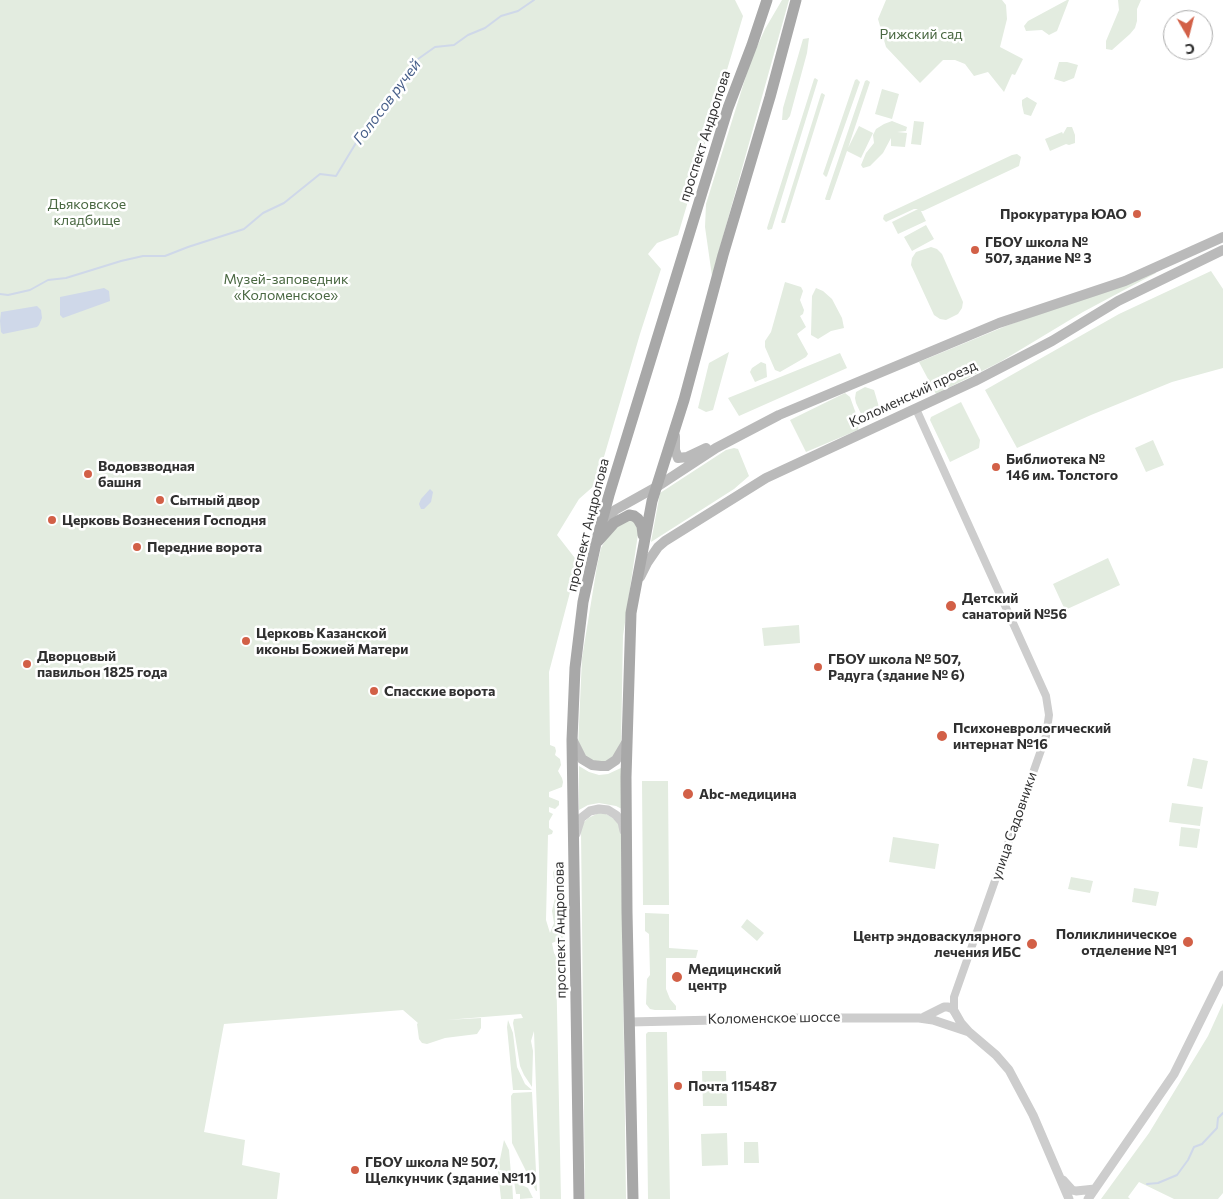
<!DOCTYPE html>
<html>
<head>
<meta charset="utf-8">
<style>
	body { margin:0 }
	#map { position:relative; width:1223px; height:1199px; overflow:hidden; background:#fff; font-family:Commissioner,sans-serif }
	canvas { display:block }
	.north { position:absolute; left:1163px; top:10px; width:50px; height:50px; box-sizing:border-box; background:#fff; border:1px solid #acacac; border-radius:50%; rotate:172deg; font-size:14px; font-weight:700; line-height:20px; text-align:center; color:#303030 }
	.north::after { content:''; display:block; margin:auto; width:18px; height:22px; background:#d26047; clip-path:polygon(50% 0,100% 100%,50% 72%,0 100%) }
</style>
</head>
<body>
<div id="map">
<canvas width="1223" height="1199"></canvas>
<div class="north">С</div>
</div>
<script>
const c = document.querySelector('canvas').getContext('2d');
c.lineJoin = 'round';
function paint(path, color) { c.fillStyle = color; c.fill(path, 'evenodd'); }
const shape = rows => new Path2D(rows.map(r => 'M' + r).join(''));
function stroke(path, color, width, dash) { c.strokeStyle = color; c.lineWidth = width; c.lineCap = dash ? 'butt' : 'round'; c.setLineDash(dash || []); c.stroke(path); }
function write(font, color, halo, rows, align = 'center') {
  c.font = font + ' Commissioner,sans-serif'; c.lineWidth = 5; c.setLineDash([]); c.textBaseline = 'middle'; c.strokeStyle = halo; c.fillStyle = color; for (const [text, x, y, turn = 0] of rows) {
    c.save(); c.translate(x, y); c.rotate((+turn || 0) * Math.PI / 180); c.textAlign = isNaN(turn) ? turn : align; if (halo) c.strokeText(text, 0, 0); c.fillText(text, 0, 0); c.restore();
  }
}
const green = shape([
	[0,0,735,0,743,16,678,235,657,243,648,254,661,269,640,334,596,484,579,499,557,535,578,562,549,672,550,745,555,747,556,751,555,755,560,759,561,765,558,771,562,778,563,782,562,787,549,792,549,797,559,801,559,805,555,809,549,807,549,812,553,814,549,821,549,828,553,831,552,834,548,835,546,920,550,933,554,923,552,911,556,893,553,873,554,870,561,867,564,871,561,891,564,903,560,908,563,918,559,925,564,936,562,939,552,943,554,953,558,959,556,962,561,1199,540,1199,534,1031,531,1041,533,1051,532,1087,524,1075,520,1066,513,1023,514,1019,523,1018,521,1014,446,1020,481,1018,481,1028,477,1034,445,1038,427,1044,422,1043,419,1039,417,1024,418,1023,403,1010,224,1024,204,1132,245,1140,242,1165,280,1173,277,1199,0,1199],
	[782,0,789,0,712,276,705,227,706,204,751,60,765,29],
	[886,0,1002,0,1006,5,1007,19,1000,47,1023,59,1015,75,1012,74,1004,92,988,72,974,76,965,64,955,60,943,60,920,83,886,47,878,19],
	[1067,0,1069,0,1057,31,1049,35,1042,30,1026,31,1024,26,1028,21],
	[1118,0,1141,0,1137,9,1137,21,1135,28,1130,34,1112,50,1106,49,1106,41,1119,10],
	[809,38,807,53,790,116,787,120,782,120,783,108,803,39],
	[1059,62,1067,62,1078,65,1074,78,1064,82,1054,79],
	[815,78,818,80,772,229,768,230,767,228,814,79],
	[857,79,860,82,827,176,826,177,823,174,855,80],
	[867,80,870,82,848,148,859,126,873,133,861,158,847,151,830,200,826,200,825,199,865,81],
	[882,89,899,94,892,119,875,114],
	[822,93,825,95,785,223,782,223,781,222,821,94],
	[1027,97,1037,103,1031,116,1024,114,1022,105,1022,100],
	[892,121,907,127,906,131,897,132,907,133,905,147,891,146,891,138,883,153,870,166,863,168,861,165,866,153,874,143,873,135,876,129,884,124],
	[914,121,924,122,921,145,911,144],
	[1067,127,1072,127,1075,135,1075,143,1069,145,1066,144,1050,151,1045,139,1062,132,1063,134],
	[1017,154,1021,157,1019,166,923,211,921,211,926,221,898,234,892,222,918,209,914,209,888,221,886,222,883,219,884,215,1012,155],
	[926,225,934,239,912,251,904,237],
	[931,247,937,249,942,254,963,302,962,308,958,314,946,320,940,319,934,315,911,265,912,258,916,252],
	[1155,271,1156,273,1083,312,1000,362,936,394,919,362,1006,326],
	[1211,271,1223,289,1223,368,1172,382,1091,415,1017,448,985,390,1119,314],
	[785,282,801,287,803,291,800,300,804,310,803,314,800,316,806,327,797,334,808,354,806,357,780,372,775,370,765,347,765,341,771,332],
	[816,288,823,291,832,299,842,318,844,328,831,331,818,339,811,335,812,296],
	[729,352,713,410,706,412,698,408,709,363],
	[840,353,847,368,739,416,728,398],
	[761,362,766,364,767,377,755,382,750,372,752,368],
	[865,387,874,390,879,407,881,406,880,417,874,420,863,418,856,403,855,398,856,392],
	[845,393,850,397,859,422,858,430,806,452,790,420],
	[961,402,980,440,979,448,950,462,930,420,931,417],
	[1153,440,1164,465,1146,472,1135,448],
	[734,448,738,449,749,476,734,489,651,542,660,493,726,450],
	[631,518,638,525,638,534,623,636,621,746,620,751,607,762,598,763,584,757,578,747,582,658,597,566,601,548,611,531],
	[1108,558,1120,585,1065,610,1053,584],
	[799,625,800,643,764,646,762,628],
	[1193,758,1208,761,1202,789,1187,786],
	[579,766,589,772,599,775,608,774,623,767,622,809,616,806,599,803,588,805,579,810],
	[642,781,668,781,669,905,643,905],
	[1172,803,1203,807,1200,826,1169,822],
	[599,813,606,814,616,820,621,830,626,1199,585,1199,581,831,583,823,588,818],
	[1181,827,1200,829,1197,848,1179,846],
	[893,837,939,844,935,869,889,862],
	[1071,877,1093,881,1090,893,1068,889],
	[1134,888,1159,892,1156,906,1132,902],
	[645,913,669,914,669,948,698,950,696,958,666,958,666,989,670,999,676,1006,676,1010,655,1010,650,1009,646,1004,647,979,650,975,649,934,645,931],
	[747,919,764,933,757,941,741,927],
	[1223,1003,1223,1193,1218,1199,1174,1199,1139,1182,1128,1197,1130,1199,1101,1199,1149,1133,1208,1036],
	[508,1020,513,1033,517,1067,525,1084,532,1090,513,1090,507,1027],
	[648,1032,667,1032,670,1199,648,1199,646,1034],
	[702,1071,726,1071,727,1106,703,1106],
	[532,1092,537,1191,536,1191,512,1143,511,1096,513,1093],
	[727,1133,728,1165,702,1166,701,1134],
	[504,1140,509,1150,511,1174,498,1169],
	[744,1142,758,1142,759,1163,744,1163],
	[498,1171,512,1179,513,1199,501,1199],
	[514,1181,528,1188,533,1198,520,1199,520,1194,516,1194]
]);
const water = shape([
	[104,288,109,291,110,301,63,318,60,315,60,297],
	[37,306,41,310,42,318,39,325,37,327,3,334,1,332,0,321,1,312],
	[430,489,433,492,431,502,424,509,421,509,419,504,421,499]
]);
const stream = shape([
	[0,294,8,295,30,290,48,280,66,278,121,261,143,256,165,256,188,247,244,229,263,213,284,203,320,174,336,176,365,128,388,107,402,78,418,59,435,47,454,45,468,35,485,28,501,16,518,11,534,0],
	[1147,1184,1158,1183,1177,1175,1188,1160,1194,1147,1202,1144,1217,1128,1218,1118,1223,1113]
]);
const minor = shape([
	[916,409,1046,696,1049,715,1046,736,954,997,954,1011]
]);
const tertiary = shape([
	[576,834,581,818,590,811,599,809,608,810,616,815,622,822,624,831],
	[924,1017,944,1007,948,1007,953,1009,961,1023,969,1032,996,1055,1009,1070,1033,1115,1069,1199],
	[629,1022,804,1018,919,1018,933,1020,969,1032],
	[1063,1180,1072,1190,1076,1191,1095,1189],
	[1088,1199,1174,1074,1223,975]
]);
const secondary = shape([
	[675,436,675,450,678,458,687,457,706,448],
	[601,525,615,510,658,486,716,448,779,415,999,323,1125,281,1223,237],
	[640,577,647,563,658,547,665,541,766,478,975,381,1052,341,1118,301,1223,250],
	[573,741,582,759,592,765,601,766,607,766,616,760,626,743]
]);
const primary = shape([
	[598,541,614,523,629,515,634,516,638,519,642,526,643,535],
	[579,1199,572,740,575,668,583,602,596,543,609,495,728,108,752,45,767,0],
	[633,1199,627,912,626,777,631,613,652,501,684,400,723,255,770,97,796,0]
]);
const markers = [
	[1137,214,5,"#d26047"],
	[975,250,5,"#d26047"],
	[996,467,5,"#d26047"],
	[88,474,5,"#d26047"],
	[160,500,5,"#d26047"],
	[52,520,5,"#d26047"],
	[137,547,5,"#d26047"],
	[951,606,6,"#d26047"],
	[246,641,5,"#d26047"],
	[27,664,5,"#d26047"],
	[818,667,5,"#d26047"],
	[374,691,5,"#d26047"],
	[942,736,6,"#d26047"],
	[688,794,6,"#d26047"],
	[1188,942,6,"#d26047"],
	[1032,944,6,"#d26047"],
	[677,977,6,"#d26047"],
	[678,1086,5,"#d26047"],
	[355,1170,5,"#d26047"]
];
const parkNames = [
	["Рижский сад",921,34],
	["Дьяковское",87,204],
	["кладбище",87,220],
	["Музей-заповедник",286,279],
	["«Коломенское»",286,295]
];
const streetNames = [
	["проспект Андропова",705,136,-72],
	["Коломенский проезд",913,394,-25],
	["проспект Андропова",588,525,-76],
	["улица Садовники",1014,826,-71],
	["проспект Андропова",560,930,-91],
	["Коломенское шоссе",774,1018,-1]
];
const poiNames = [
	["Прокуратура ЮАО",1127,214,"right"],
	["ГБОУ школа №",985,242],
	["507, здание № 3",985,258],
	["Библиотека №",1006,459],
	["146 им. Толстого",1006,475],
	["Водовзводная",98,466],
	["башня",98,482],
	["Сытный двор",170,500],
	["Церковь Вознесения Господня",62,520],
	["Передние ворота",147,547],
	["Детский",962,598],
	["санаторий №56",962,614],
	["Церковь Казанской",256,633],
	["иконы Божией Матери",256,649],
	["Дворцовый",37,656],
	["павильон 1825 года",37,672],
	["ГБОУ школа № 507,",828,659],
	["Радуга (здание № 6)",828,675],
	["Спасские ворота",384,691],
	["Психоневрологический",953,728],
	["интернат №16",953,744],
	["Abc-медицина",699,794],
	["Поликлиническое",1177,934,"right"],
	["отделение №1",1177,950,"right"],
	["Центр эндоваскулярного",1021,936,"right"],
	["лечения ИБС",1021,952,"right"],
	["Медицинский",688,969],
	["центр",688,985],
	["Почта 115487",688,1086],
	["ГБОУ школа № 507,",365,1162],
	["Щелкунчик (здание №11)",365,1178]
];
const waterNames = [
	["Голосов ручей",387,102,-53]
];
paint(green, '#e3ece0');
paint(water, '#cfd8e9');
stroke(stream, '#cfd8e9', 2);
stroke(minor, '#cdcdcd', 8);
stroke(tertiary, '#cdcdcd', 9);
stroke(secondary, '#bababa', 10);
stroke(primary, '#a8a8a8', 11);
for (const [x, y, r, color] of markers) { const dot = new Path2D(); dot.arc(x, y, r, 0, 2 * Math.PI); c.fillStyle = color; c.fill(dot); stroke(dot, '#fff', 2); }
write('14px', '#4a6842', '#fff', parkNames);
write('14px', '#303030', '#fff', streetNames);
write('bold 14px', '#303030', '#fff', poiNames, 'left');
write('italic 15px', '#475f8a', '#fff', waterNames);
</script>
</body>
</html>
